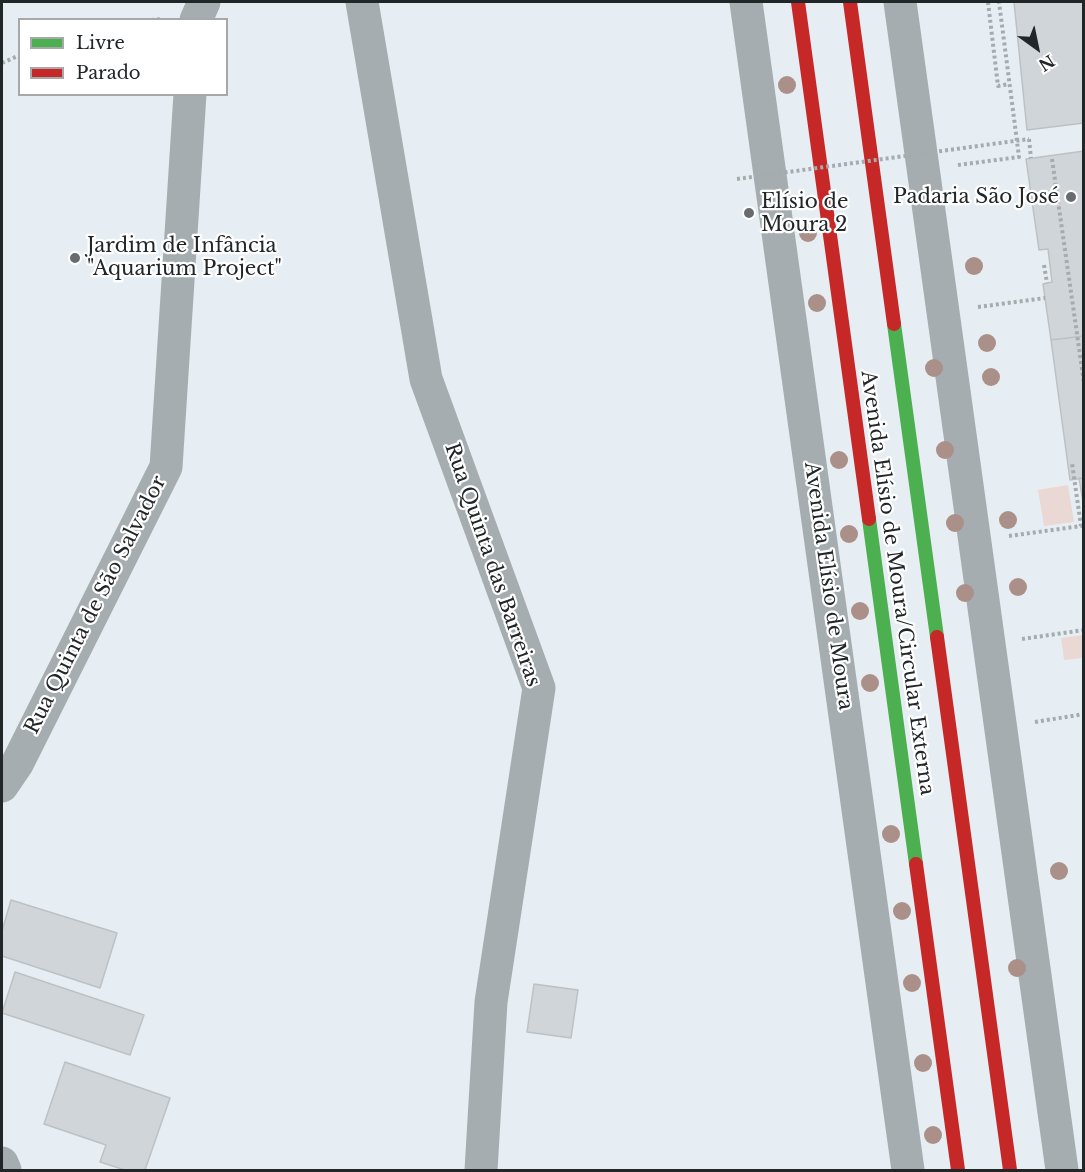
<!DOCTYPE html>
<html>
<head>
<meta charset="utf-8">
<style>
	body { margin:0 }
	#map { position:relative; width:1085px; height:1172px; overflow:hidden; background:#e7eef3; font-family:"Libre Baskerville",serif }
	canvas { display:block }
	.frame { position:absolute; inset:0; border:3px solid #212629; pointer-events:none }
	.legend { position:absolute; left:18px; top:18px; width:210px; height:78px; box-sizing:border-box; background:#fff; border:2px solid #a6a8a9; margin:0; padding:8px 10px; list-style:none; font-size:18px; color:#212629 }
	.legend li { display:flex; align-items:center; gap:12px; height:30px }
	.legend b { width:30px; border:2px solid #a6a8a9 }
	.north { position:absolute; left:1007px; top:18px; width:60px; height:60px; -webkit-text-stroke:4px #fff; paint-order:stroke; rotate:147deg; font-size:16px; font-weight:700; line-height:24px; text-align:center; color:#212629 }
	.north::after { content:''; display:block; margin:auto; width:21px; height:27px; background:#212629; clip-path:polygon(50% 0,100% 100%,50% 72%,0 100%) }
</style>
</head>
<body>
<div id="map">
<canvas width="1085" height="1172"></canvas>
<div class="frame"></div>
<ul class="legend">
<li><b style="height:8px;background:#4caf50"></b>Livre</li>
<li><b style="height:8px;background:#c62828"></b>Parado</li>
</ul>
<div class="north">N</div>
</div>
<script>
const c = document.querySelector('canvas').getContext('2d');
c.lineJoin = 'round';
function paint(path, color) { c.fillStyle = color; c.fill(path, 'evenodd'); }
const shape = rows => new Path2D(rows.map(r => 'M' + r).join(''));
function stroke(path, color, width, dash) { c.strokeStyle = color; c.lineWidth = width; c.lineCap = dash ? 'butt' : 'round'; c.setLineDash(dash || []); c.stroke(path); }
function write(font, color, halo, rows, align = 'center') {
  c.font = font + ' "Libre Baskerville",serif'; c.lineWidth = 4.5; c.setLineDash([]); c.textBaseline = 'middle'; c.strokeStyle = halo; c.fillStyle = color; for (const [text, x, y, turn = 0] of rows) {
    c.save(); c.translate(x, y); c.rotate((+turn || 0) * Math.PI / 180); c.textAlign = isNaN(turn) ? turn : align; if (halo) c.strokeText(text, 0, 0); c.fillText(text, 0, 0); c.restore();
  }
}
const green = shape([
	[1068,485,1074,522,1044,526,1038,490],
	[1083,635,1083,658,1064,660,1061,638]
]);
const building = shape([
	[1014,2,1084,2,1084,123,1027,130,1014,2],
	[1084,151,1084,336,1051,340,1043,284,1052,282,1048,249,1039,250,1026,159,1084,151],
	[1084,336,1084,478,1070,480,1051,340,1084,336],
	[1079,478,1084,478,1084,508,1079,478],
	[11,900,117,933,100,988,2,956,2,931,11,900],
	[15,972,144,1015,130,1055,2,1013,15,972],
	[534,984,578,990,571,1038,527,1032,534,984],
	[65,1062,170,1098,145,1170,125,1170,100,1162,106,1145,44,1124,65,1062]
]);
const path = shape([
	[988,2,998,86,1009,84],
	[151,20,162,19],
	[2,63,20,55],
	[1029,139,1031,158],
	[1052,159,1084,383],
	[958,165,1019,157,999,2],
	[1044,265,1047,283],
	[978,307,1045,298],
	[1009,536,1081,526,1072,463],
	[1022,639,1084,630],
	[1035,722,1084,714]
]);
const street = shape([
	[362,2,426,379,539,688,491,1002,481,1170],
	[746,2,908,1170],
	[900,2,1062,1170],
	[196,20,204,2],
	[2,786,17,764,166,467,190,94],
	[2,1163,5,1170]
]);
const fast = shape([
	[894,324,937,637],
	[869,519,916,864]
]);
const jam = shape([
	[798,2,869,519],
	[850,2,894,324],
	[937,637,1010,1170],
	[916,864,958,1170]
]);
const pathBridge = shape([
	[737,179,1029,139]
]);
const trees = [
	[787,85],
	[808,233],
	[974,266],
	[817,303],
	[987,343],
	[934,368],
	[991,377],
	[945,450],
	[839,460],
	[1008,520],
	[955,523],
	[849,534],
	[1018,587],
	[965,593],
	[860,611],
	[870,683],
	[891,834],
	[1059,871],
	[902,911],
	[1017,968],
	[912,983],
	[923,1063],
	[933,1135]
];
const markers = [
	[1071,197,6,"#666c70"],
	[749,213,6,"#666c70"],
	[75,258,6,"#666c70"]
];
const poiNames = [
	["Padaria São José",1059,197,"right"],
	["Elísio de",761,202],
	["Moura 2",761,225],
	["Jardim de Infância",87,246],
	["\"Aquarium Project\"",87,269]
];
const streetNames = [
	["Rua Quinta das Barreiras",492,565,71],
	["Avenida Elísio de Moura/Circular Externa",897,583,82],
	["Avenida Elísio de Moura",828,586,82],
	["Rua Quinta de São Salvador",96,605,-63]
];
paint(green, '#e9d8d4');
paint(building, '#cfd5d9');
stroke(building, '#bcc1c5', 1.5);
stroke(path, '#a6abae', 4, [3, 3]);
stroke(street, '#a6adb0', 33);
stroke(fast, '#4caf50', 14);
stroke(jam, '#c62828', 14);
stroke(pathBridge, '#a6abae', 4, [3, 3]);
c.fillStyle = '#aa9089';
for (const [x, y] of trees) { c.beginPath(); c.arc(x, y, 9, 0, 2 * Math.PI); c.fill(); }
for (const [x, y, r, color] of markers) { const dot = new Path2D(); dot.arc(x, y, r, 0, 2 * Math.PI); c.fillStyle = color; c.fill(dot); stroke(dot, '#fff', 2); }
write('20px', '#212629', '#fff', poiNames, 'left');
write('20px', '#212629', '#fff', streetNames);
</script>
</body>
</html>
